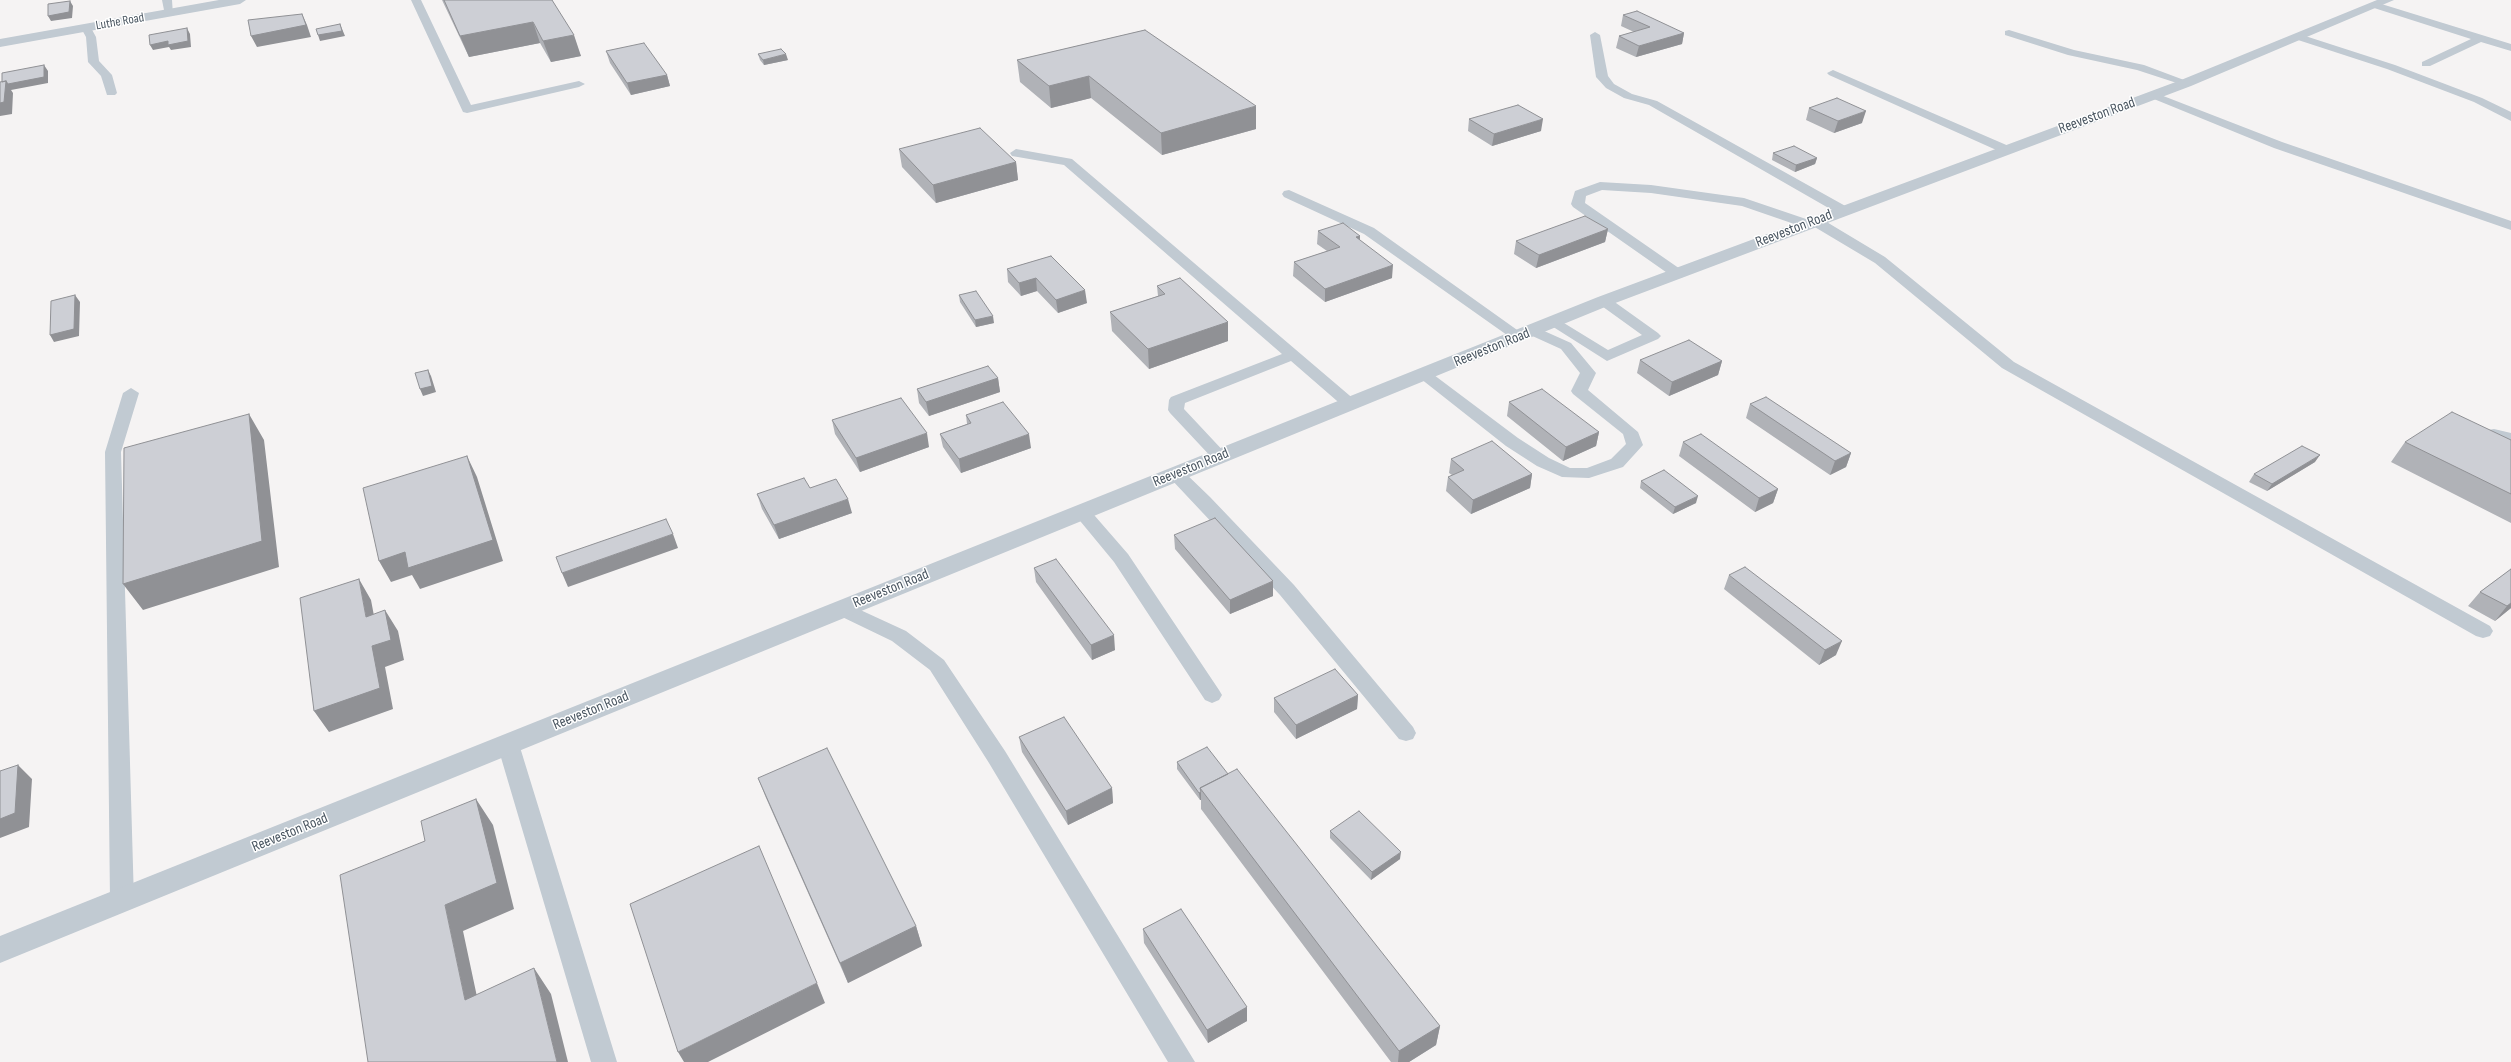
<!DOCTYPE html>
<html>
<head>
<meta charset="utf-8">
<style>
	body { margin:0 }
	canvas { display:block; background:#f5f3f3 }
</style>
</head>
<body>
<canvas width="2511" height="1062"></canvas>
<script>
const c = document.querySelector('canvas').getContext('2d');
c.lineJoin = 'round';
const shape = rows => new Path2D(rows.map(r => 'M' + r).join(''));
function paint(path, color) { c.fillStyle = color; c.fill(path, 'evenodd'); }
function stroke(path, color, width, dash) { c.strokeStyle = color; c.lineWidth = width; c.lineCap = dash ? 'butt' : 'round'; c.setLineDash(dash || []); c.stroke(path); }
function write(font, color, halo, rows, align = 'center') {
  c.font = font + ' "Sofia Sans Condensed",sans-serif'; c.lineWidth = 3; c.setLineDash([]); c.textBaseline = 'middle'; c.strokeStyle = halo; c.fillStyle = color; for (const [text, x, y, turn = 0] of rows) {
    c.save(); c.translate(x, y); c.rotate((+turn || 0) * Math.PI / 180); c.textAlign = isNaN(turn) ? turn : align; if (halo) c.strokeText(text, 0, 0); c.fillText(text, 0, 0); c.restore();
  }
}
const service = shape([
	[162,0,172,0,173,15,165,15,162,0],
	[411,0,421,0,471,105,579,81,585,84,579,87,467,113,463,112,411,0],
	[2375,2,2511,44,2511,51,2481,42,2430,66,2422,66,2422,62,2471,39,2371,7,2370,5,2375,2],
	[86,25,90,26,96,37,99,61,112,75,117,93,115,95,107,95,101,76,88,62,86,37,81,28,86,25],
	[2009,30,2074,50,2144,65,2192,83,2186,86,2137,70,2068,55,2005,35,2005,31,2009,30],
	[1595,32,1600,35,1608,76,1614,84,1632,94,1657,101,1849,208,1851,211,1849,214,1839,214,1649,105,1624,98,1606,88,1596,77,1590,35,1595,32],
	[2299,34,2395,65,2482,98,2511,112,2511,121,2474,102,2387,69,2295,39,2294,37,2299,34],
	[1833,70,2011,147,2013,150,2007,154,2003,153,1829,75,1827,73,1833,70],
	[2153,92,2282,142,2511,221,2511,230,2274,148,2149,97,2149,93,2153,92],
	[1016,149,1072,159,1356,401,1358,404,1356,407,1344,407,1291,361,1185,403,1184,409,1228,456,1226,460,1214,460,1170,413,1168,410,1169,400,1171,397,1282,354,1064,165,1012,156,1010,153,1016,149],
	[1600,182,1651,185,1744,198,1809,220,1815,217,1820,218,1885,257,2014,362,2490,626,2493,631,2490,636,2483,638,2476,636,2002,368,1875,263,1813,226,1803,227,1742,206,1651,193,1602,190,1586,196,1585,203,1683,271,1685,274,1683,277,1678,278,1673,277,1573,207,1571,204,1575,191,1600,182],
	[1289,190,1374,228,1527,337,1524,340,1514,340,1364,234,1284,197,1282,194,1284,191,1289,190],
	[1604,297,1609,298,1658,333,1661,336,1658,339,1607,361,1547,323,1554,319,1559,320,1608,350,1642,335,1599,304,1597,301,1599,298,1604,297],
	[1533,326,1571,343,1596,373,1588,390,1638,432,1643,445,1623,467,1589,478,1562,477,1537,466,1506,446,1416,375,1424,370,1430,372,1518,438,1549,458,1570,468,1587,468,1611,459,1626,444,1623,434,1573,394,1571,391,1580,373,1561,349,1528,334,1525,331,1528,328,1533,326],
	[131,388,139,393,121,452,134,901,130,908,122,911,114,908,110,901,105,452,123,393,131,388],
	[2494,429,2511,433,2511,443,2488,438,2486,434,2488,430,2494,429],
	[1176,469,1182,470,1210,497,1294,585,1413,727,1416,733,1413,739,1406,741,1399,739,1280,595,1170,478,1167,474,1170,470,1176,469],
	[1082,506,1088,508,1128,554,1219,690,1222,695,1219,700,1212,703,1205,700,1114,562,1076,516,1073,512,1076,508,1082,506],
	[843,602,906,631,944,660,1005,751,1195,1062,1168,1062,989,763,930,670,892,641,836,614,833,609,836,604,843,602],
	[508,736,515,738,519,744,617,1062,591,1062,497,744,501,738,508,736]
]);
const minor = shape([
	[2377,0,2394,0,2191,86,1610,305,0,963,0,936,1598,297,2181,80,2377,0]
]);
const tertiary = shape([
	[219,0,246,0,240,4,0,47,0,39,219,0]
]);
const wall = shape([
	[442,0,552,0,581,56,551,62,540,43,469,57],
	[1623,15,1684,33,1682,44,1636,57,1616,48,1619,36,1634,32,1621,26],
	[1145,30,1256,129,1162,155,1091,98,1051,108,1020,82,1017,60],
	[606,51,667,75,670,86,631,95,610,63],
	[758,54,788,60,764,65,760,60],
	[1809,108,1862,123,1834,133,1806,120],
	[1469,119,1541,131,1492,146,1468,131],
	[899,149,1016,162,1018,180,936,203,902,167],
	[1773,153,1817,158,1815,164,1795,172,1772,160],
	[1608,229,1605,242,1536,268,1514,254,1516,241],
	[1318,231,1360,236,1360,240,1392,278,1325,302,1293,276,1294,262,1327,251,1317,244],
	[1051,256,1087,303,1058,313,1037,291,1021,296,1008,282,1007,269],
	[1157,286,1228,322,1228,341,1149,369,1112,331,1110,312,1158,296],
	[959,295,994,323,976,327,960,302],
	[1640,360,1722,361,1718,375,1669,396,1637,373],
	[998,378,1000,392,929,416,919,403,917,389],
	[1509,402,1599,432,1596,446,1563,461,1507,416],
	[1750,404,1851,453,1846,467,1830,475,1746,418],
	[966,415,1031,448,961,473,943,447,940,434,967,424],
	[832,420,929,447,860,472,835,434],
	[2511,440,2511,523,2391,462,2405,442],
	[1683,442,1778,489,1773,503,1755,512,1679,456],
	[1451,459,1532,474,1530,488,1471,514,1446,491,1448,477,1452,475,1449,473],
	[2315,462,2267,491,2249,482,2254,474],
	[1641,481,1696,503,1673,514,1640,488],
	[810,488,852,513,779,539,762,509,757,494],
	[1174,535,1273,596,1230,614,1175,549],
	[1034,568,1115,650,1092,660,1036,582],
	[2511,569,2511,608,2495,621,2468,606,2480,592],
	[1729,575,1836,655,1819,665,1724,589],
	[1358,695,1357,709,1296,739,1274,712,1274,698],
	[1019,737,1112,788,1113,803,1068,825,1022,752],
	[1177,762,1228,774,1440,1026,1436,1045,1409,1062,1391,1062,1201,809,1201,800,1200,800,1177,769],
	[758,778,916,926,922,946,848,983,766,798],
	[1330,831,1400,859,1371,880,1330,838],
	[1143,929,1247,1007,1247,1021,1208,1043,1144,943]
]);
const shadedWall = shape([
	[70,1,73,6,72,18,51,21,48,16],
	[302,14,307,25,311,37,257,47,251,36],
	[533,22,540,43,469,57,460,36],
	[340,24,345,36,320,41,318,35],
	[187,28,190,34,191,47,171,50,169,47,153,50,150,45],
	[1684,33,1682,44,1636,57,1639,46],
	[574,35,581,56,551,62,543,41],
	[786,54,788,60,764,65,763,60],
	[44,65,48,71,48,83,11,90,13,93,12,114,0,116,0,103,6,81],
	[667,75,670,86,631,95,627,83],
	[1089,76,1091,98,1051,108,1049,86],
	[1256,106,1256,129,1162,155,1161,133],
	[1866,111,1862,123,1834,133,1838,121],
	[1543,119,1541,131,1492,146,1494,134],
	[1817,158,1815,164,1795,172,1796,165],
	[1016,162,1018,180,936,203,933,185],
	[1608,229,1605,242,1536,268,1539,255],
	[1360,236,1359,248,1356,237],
	[1393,265,1392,278,1325,302,1325,289],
	[1036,278,1037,291,1021,296,1019,283],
	[1085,290,1087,303,1058,313,1056,300],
	[75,295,80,302,79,336,54,342,50,335],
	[993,316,994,323,976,327,975,320],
	[1228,322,1228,341,1149,369,1148,349],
	[1722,361,1718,375,1669,396,1672,382],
	[428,370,431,376,436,392,423,396,420,389],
	[998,378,1000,392,929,416,926,402],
	[249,414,264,440,279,567,143,610,123,584],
	[1599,432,1596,446,1563,461,1566,447],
	[927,433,929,447,860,472,856,458],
	[1029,434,1031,448,961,473,959,459],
	[1851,453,1846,467,1830,475,1835,461],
	[2320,455,2315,462,2267,491,2272,484],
	[467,456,477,477,503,561,420,589,412,575,391,582,379,561],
	[1532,474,1530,488,1471,514,1473,500],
	[1778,489,1773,503,1755,512,1759,498],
	[1698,496,1696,503,1673,514,1675,507],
	[848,499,852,513,779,539,774,525],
	[673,534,678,548,568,587,562,573],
	[359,579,371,600,378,637,366,617],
	[1273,581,1273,596,1230,614,1230,600],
	[2511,603,2511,608,2495,621,2507,606],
	[385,610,398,631,404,660,385,667,393,709,329,732,314,711,372,646],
	[1114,635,1115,650,1092,660,1091,645],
	[1842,641,1836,655,1819,665,1825,650],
	[1358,695,1357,709,1296,739,1296,725],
	[18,765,32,779,29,827,0,838,0,819],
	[1112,788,1113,803,1068,825,1066,811],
	[1201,792,1201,800,1200,800,1199,793],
	[476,799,493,825,514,909,463,931,483,1025,465,1000,445,905],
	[1401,852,1400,859,1371,880,1372,872],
	[916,926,922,946,848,983,840,963],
	[534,968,551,994,568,1062,557,1062],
	[817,983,825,1003,708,1062,684,1062,678,1052],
	[1247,1007,1247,1021,1208,1043,1207,1030],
	[1440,1026,1436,1045,1409,1062,1398,1062,1399,1051]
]);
const building = shape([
	[444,0,552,0,574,35,543,41,533,22,460,36,444,0],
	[70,1,69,12,48,16,48,4,70,1],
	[1637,11,1684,33,1639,46,1619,36,1650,27,1623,15,1637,11],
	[302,14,306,25,251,36,248,20,302,14],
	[340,24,342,31,318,35,316,29,340,24],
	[187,28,188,41,168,45,168,41,150,45,149,35,187,28],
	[1145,30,1256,106,1161,133,1089,76,1049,86,1017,60,1145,30],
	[644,43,667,75,627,83,606,51,644,43],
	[781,49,786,54,763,60,758,54,781,49],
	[44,65,44,77,8,84,6,81,2,82,2,73,44,65],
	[6,81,4,102,0,103,0,82,6,81],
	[1837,98,1866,111,1838,121,1809,108,1837,98],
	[1518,105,1543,119,1494,134,1469,119,1518,105],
	[980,128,1016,162,933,185,899,149,980,128],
	[1794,146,1817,158,1796,165,1773,153,1794,146],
	[1585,216,1608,229,1539,255,1516,241,1585,216],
	[1343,223,1360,236,1356,237,1393,265,1325,289,1294,262,1340,247,1318,231,1343,223],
	[1051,256,1085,290,1056,300,1036,278,1019,283,1007,269,1051,256],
	[1180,278,1228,322,1148,349,1110,312,1165,294,1157,286,1180,278],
	[976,291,993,316,975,320,959,295,976,291],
	[75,295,74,329,50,335,51,301,75,295],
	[1689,340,1722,361,1672,382,1640,360,1689,340],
	[988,366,998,378,926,402,917,389,988,366],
	[428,370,432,386,420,389,415,373,428,370],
	[1542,389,1599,432,1566,447,1509,402,1542,389],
	[1766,397,1851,453,1835,461,1750,404,1766,397],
	[901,398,927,433,856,458,832,420,901,398],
	[1003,402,1029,434,959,459,940,434,971,423,966,415,1003,402],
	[2452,412,2511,440,2511,494,2405,442,2452,412],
	[249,414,262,541,123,584,124,448,249,414],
	[1701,434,1778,489,1759,498,1683,442,1701,434],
	[1492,441,1532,474,1473,500,1448,477,1464,470,1451,459,1492,441],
	[2302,446,2320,455,2272,484,2254,474,2302,446],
	[467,456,493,540,408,568,405,552,379,561,363,488,467,456],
	[1664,470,1698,496,1675,507,1641,481,1664,470],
	[804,478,810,488,836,479,848,499,774,525,757,494,804,478],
	[1215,518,1273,581,1230,600,1174,535,1215,518],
	[666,519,673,534,562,573,556,557,666,519],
	[1056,559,1114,635,1091,645,1034,568,1056,559],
	[1745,567,1842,641,1825,650,1729,575,1745,567],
	[2511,569,2511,603,2507,606,2480,592,2511,569],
	[359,579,366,617,385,610,391,640,372,646,380,688,314,711,300,598,359,579],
	[1335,669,1358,695,1296,725,1274,698,1335,669],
	[1064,717,1112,788,1066,811,1019,737,1064,717],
	[1207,747,1228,774,1200,788,1201,792,1199,793,1177,762,1207,747],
	[827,748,916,926,840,963,758,778,827,748],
	[18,765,15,813,0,819,0,771,18,765],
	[1237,769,1440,1026,1399,1051,1200,788,1237,769],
	[476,799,497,883,445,905,465,1000,534,968,557,1062,368,1062,340,875,425,841,421,821,476,799],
	[1359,811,1401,852,1372,872,1330,831,1359,811],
	[759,846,817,983,678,1052,630,904,759,846],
	[1181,909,1247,1007,1207,1030,1143,929,1181,909]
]);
const farStreetnames = [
	["Luthe Road",120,22,-10]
];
const streetNames = [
	["Reeveston Road",2097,116,-20],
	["Reeveston Road",1794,229,-21],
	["Reeveston Road",1492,348,-22],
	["Reeveston Road",1191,468,-22],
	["Reeveston Road",891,589,-22],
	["Reeveston Road",591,711,-22],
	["Reeveston Road",290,833,-22]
];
paint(service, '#c1cad2');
paint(minor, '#c1cad2');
paint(tertiary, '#c1cad2');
paint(wall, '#b0b2b7');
paint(shadedWall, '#909195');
paint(building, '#cdcfd5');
stroke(building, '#909195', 1);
write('13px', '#4a5661', '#fff', farStreetnames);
write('15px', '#4a5661', '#fff', streetNames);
</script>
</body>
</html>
